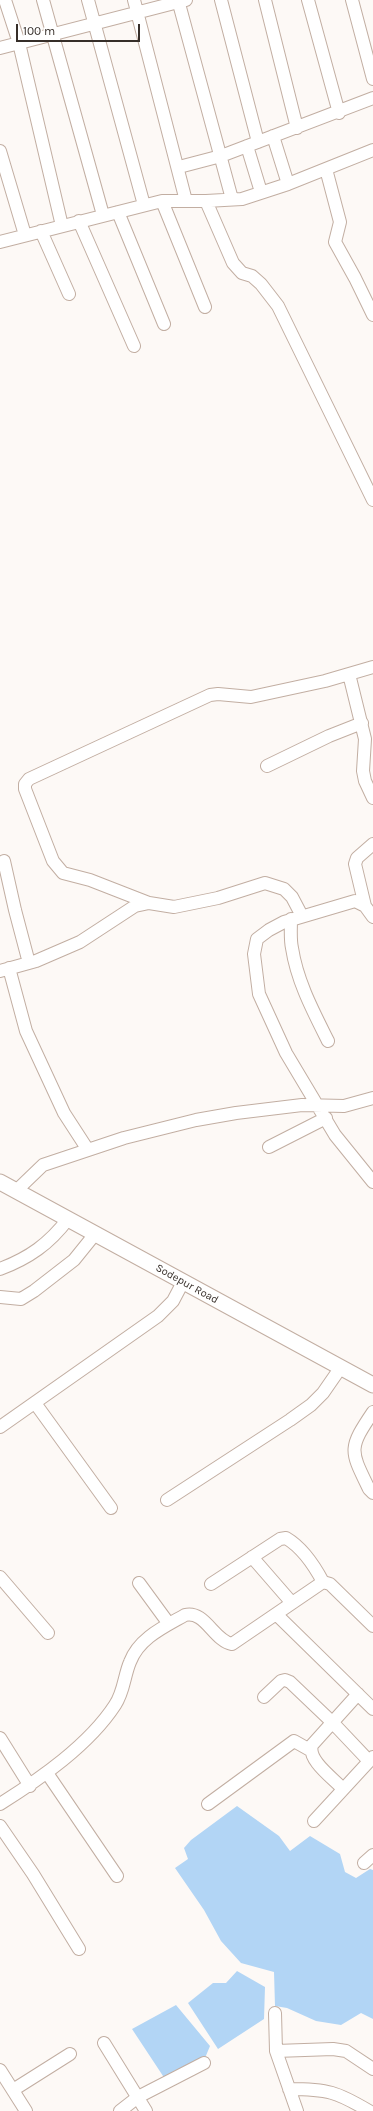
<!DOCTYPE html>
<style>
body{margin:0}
#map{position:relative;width:373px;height:2111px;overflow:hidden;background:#fdf9f6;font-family:Karla,sans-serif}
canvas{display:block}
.scale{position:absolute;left:16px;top:24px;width:124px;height:18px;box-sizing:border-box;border:2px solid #362e29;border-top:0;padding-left:5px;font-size:12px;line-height:14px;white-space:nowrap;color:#362e29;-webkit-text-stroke:3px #fff;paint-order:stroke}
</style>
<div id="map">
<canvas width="373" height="2111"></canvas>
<div class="scale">100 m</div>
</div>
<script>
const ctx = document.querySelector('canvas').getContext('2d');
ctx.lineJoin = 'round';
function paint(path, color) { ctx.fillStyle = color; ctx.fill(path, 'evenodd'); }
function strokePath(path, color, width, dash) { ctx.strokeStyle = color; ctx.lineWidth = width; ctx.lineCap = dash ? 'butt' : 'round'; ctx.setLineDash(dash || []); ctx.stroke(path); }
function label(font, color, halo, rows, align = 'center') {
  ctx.font = font + ' Karla,sans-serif'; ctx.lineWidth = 3; ctx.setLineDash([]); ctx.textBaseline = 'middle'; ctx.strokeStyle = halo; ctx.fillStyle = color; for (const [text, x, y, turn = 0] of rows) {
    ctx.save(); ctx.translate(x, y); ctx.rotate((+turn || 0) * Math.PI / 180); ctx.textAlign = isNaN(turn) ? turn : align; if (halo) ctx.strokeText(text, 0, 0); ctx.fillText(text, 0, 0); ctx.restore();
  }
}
paint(new Path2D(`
 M237 1806 279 1836 290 1851 310 1836 340 1854 345 1872 356 1878 370 1869 373 1870V2019L361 2013 341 2025 316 2021 287 2008 275 2006 274 1972 241 1963 221 1941 204 1910 175 1868 188 1859 184 1848 191 1840Z
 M237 1971 265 1987 264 2019 218 2049 188 2003 213 1983H226Z
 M176 2005 210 2046 205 2058 165 2079 132 2029Z`), '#b2d5f5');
const minor = new Path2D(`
 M5 0 19 43 62 226
 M43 0 103 215
 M88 0 144 205
 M134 0 186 201
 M178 0 232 199
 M221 0 258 142
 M265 0 297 128
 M308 0 339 113
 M352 0 373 79
 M0 48 186 0
 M273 136 288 184
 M247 146 261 192
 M0 151 25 235
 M179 167 221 156 373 98
 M326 169 340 222 335 242 355 278 373 315
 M162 201 205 307
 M206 201 233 263 242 273 252 276 261 284 278 306 373 500
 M118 212 164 324
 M79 221 134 346
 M41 231 69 294
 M0 242 162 201H206L242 199 288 184 373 150
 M349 674 365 739 363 771 365 781 373 798
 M267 766 329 736 362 723
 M4 861 15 910 29 963
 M149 903 90 880 63 873 53 861 25 789V784L29 779 210 695 218 694 251 697 325 681 373 667
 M365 906 355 864 357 858 373 844
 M373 917 365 906 355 901 284 922 269 930 257 939 254 954 259 994 286 1053 335 1135 373 1182
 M291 919C291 929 290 939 292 948 297 981 313 1011 328 1041
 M9 968 26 1031 64 1113 88 1150
 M0 971 36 961 80 942 135 906 149 903 174 907 218 898 265 883 284 889 292 897 302 916
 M269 1147 326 1118
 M16 1191 43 1165 124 1138 196 1120 236 1113 302 1105 344 1106 373 1098
 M0 1269C29 1258 49 1244 68 1219
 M0 1297 21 1299 34 1291 74 1260 95 1234
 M35 1403 111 1508
 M373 1412C348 1449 350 1450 369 1489L373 1493
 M0 1427 158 1316 173 1301 183 1282
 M167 1500 290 1420 311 1405 323 1393 341 1367
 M252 1557 292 1603
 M0 1577 48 1633
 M139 1583 169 1624
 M211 1584 280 1539 286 1538C303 1548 314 1565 323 1582
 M277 1615 373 1709
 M264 1697 281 1681 285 1680 290 1682 333 1723 369 1761
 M0 1738 30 1786
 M47 1773 117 1876
 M343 1789C333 1778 307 1760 312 1745L358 1694
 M0 1804C40 1779 89 1745 115 1705 124 1692 124 1676 130 1662 139 1638 164 1627 185 1615 205 1610 214 1641 232 1644L323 1582 330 1584 373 1626
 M208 1804 294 1741 310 1750
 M314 1821 373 1757
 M0 1826 33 1874 79 1949
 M364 1863 373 1855
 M275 2013 276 2051 297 2111
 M104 2043 146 2111
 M276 2051 333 2049 346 2051 373 2069
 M0 2070 26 2111
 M289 2089C328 2089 337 2092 369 2111
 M13 2090 70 2054
 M120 2111 138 2097 204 2063`);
const major = new Path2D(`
 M0 1182 373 1385`);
strokePath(minor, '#c2aea2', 14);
strokePath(major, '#c2aea2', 17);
strokePath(minor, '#fff', 12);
strokePath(major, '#fff', 15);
label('11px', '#362e29', '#fff', [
 ["Sodepur Road",187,1284,29]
]);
</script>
